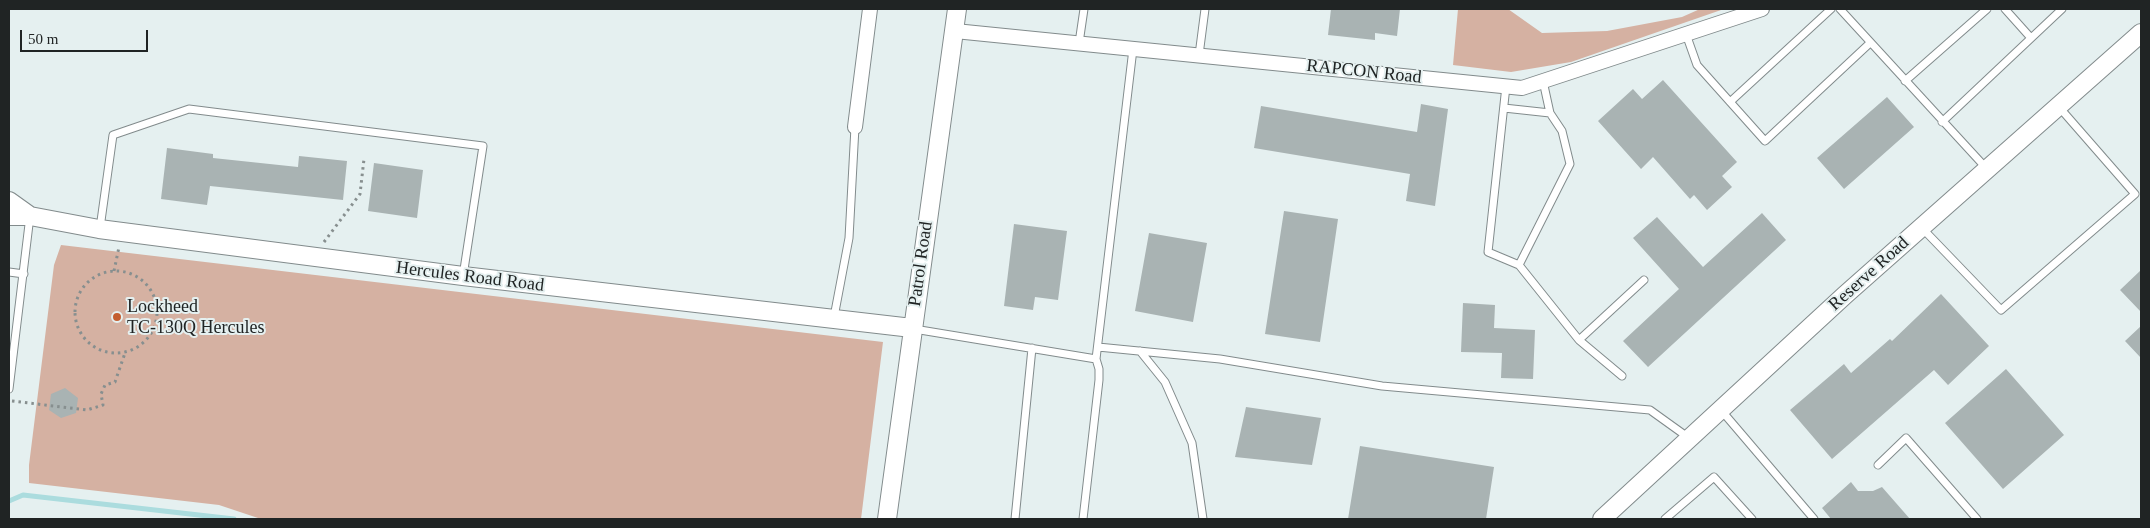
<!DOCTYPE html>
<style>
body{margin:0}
#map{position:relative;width:2150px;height:528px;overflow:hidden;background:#e5f0f0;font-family:"Times New Roman",serif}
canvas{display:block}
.frame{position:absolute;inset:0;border:10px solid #202424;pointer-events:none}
.scale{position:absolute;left:20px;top:30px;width:128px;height:22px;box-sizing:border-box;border:2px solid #202424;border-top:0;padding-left:6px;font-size:15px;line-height:18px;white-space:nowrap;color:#202424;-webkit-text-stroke:4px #e5f0f0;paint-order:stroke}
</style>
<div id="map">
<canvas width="2150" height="528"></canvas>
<div class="frame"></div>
<div class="scale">50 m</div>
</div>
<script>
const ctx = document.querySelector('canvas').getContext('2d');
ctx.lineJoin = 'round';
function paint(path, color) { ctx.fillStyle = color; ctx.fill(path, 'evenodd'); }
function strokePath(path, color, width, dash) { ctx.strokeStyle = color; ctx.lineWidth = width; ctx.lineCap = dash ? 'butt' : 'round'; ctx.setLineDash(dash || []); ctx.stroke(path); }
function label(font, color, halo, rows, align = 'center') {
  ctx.font = font + ' "Times New Roman",serif'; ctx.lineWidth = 4; ctx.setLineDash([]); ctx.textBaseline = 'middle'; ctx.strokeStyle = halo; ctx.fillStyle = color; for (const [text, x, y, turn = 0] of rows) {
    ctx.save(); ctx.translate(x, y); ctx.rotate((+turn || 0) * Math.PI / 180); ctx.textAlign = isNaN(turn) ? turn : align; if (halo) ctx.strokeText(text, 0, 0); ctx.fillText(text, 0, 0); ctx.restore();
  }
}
paint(new Path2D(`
 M1458 9H1508L1542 33 1607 31 1682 17 1700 9H1724L1571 62 1511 72 1453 65Z
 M61 245 883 342 861 519H261L219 505 29 483V465L54 265Z`), '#d5b1a2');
strokePath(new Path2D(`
 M9 501 23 495 234 519`), '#abdcde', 5);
paint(new Path2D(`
 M1331 9H1400L1397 36 1375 33V40L1328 35Z
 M1663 80 1737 162 1722 176 1732 187 1707 210 1694 195 1690 199 1653 157 1641 169 1598 121 1633 89 1642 99Z
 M1887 97 1914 127 1844 189 1817 158Z
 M1421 104 1448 109 1435 206 1406 201 1410 174 1254 148 1261 106 1417 132Z
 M167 148 213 154V158L298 167 299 156 347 161 343 200 210 186 207 205 161 199Z
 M374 163 423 170 417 218 368 211Z
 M1284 211 1338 219 1320 342 1265 334Z
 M1762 213 1786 240 1648 367 1623 341 1679 289 1633 238 1657 217 1703 267Z
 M1014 224 1067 231 1058 300 1035 297 1033 310 1004 306Z
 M1149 233 1207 243 1193 322 1135 311Z
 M2141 270V312L2120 290Z
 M1941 294 1989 346 1948 385 1934 370 1832 459 1790 410 1844 364 1851 373 1890 339 1892 341Z
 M1463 303 1495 305 1494 328 1535 330 1533 379 1501 378 1502 353 1461 352Z
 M2141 326V358L2125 341Z
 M2006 369 2064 435 2003 489 1945 423Z
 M65 388 78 398 76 413 61 418 49 410 51 394Z
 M1246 407 1321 418 1312 465 1235 457Z
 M1360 446 1494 467 1486 519H1348Z
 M1851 482 1858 491H1873L1882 487 1910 519H1831L1822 508Z`), '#a9b3b3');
const service = new Path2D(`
 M1840 9 1987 169
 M2005 9 2031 38
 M1686 34 1697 65 1765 141 1870 43
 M1079 43 1084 9
 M1199 55 1205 9
 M1543 81 1550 113
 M1905 81 1987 9
 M1506 86 1488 252 1519 265 1579 340 1622 376
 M1730 102 1831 9
 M1504 108 1550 113 1562 131 1570 164 1519 265
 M1942 122 2062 9
 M100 228 113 135 189 109 483 146 463 276
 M1922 228 2001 310 2135 194 2059 107
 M9 272 24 274
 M834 317 849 238 855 127
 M914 329 1096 359 1133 49
 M1579 340 1644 280
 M1098 347 1220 359 1382 386 1650 410 1689 438
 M1140 351 1165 382 1192 443 1203 519
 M9 389 30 216
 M1721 410 1814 519
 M1878 465 1906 438 1977 519
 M1015 519 1032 348
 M1083 519 1099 380V369L1096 359
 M1665 519 1714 477 1752 519`);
const minor = new Path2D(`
 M955 31 1522 88 1762 9
 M855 127 870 9`);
const tertiary = new Path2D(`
 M9 201 30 216
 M9 216H30L99 229 463 276 912 328
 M887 519 957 9
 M1602 519 1845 295 2141 33`);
strokePath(service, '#828b8c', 9);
strokePath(minor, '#828b8c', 16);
strokePath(tertiary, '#828b8c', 20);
strokePath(new Path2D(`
 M324 242 360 194 364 159
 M114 271 119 247
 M75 312a41 41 0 1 1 82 0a41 41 0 1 1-82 0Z
 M12 401 87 410 103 405 101 394 105 385 115 382 125 353`), '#878f8f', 3, [2.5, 4]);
strokePath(service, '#fff', 7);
strokePath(minor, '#fff', 14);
strokePath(tertiary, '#fff', 18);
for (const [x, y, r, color] of [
 [117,317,5,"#c45e30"]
]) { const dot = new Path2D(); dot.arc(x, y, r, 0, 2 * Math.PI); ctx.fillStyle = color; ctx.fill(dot); strokePath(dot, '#e5f0f0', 2); }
label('18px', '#202424', '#e5f0f0', [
 ["RAPCON Road",1364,72,6],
 ["Patrol Road",921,264,-82],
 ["Reserve Road",1869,274,-42],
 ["Hercules Road Road",470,277,7]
]);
label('18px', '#202424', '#e5f0f0', [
 ["Lockheed",127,307],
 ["TC-130Q Hercules",127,328]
], 'left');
</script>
